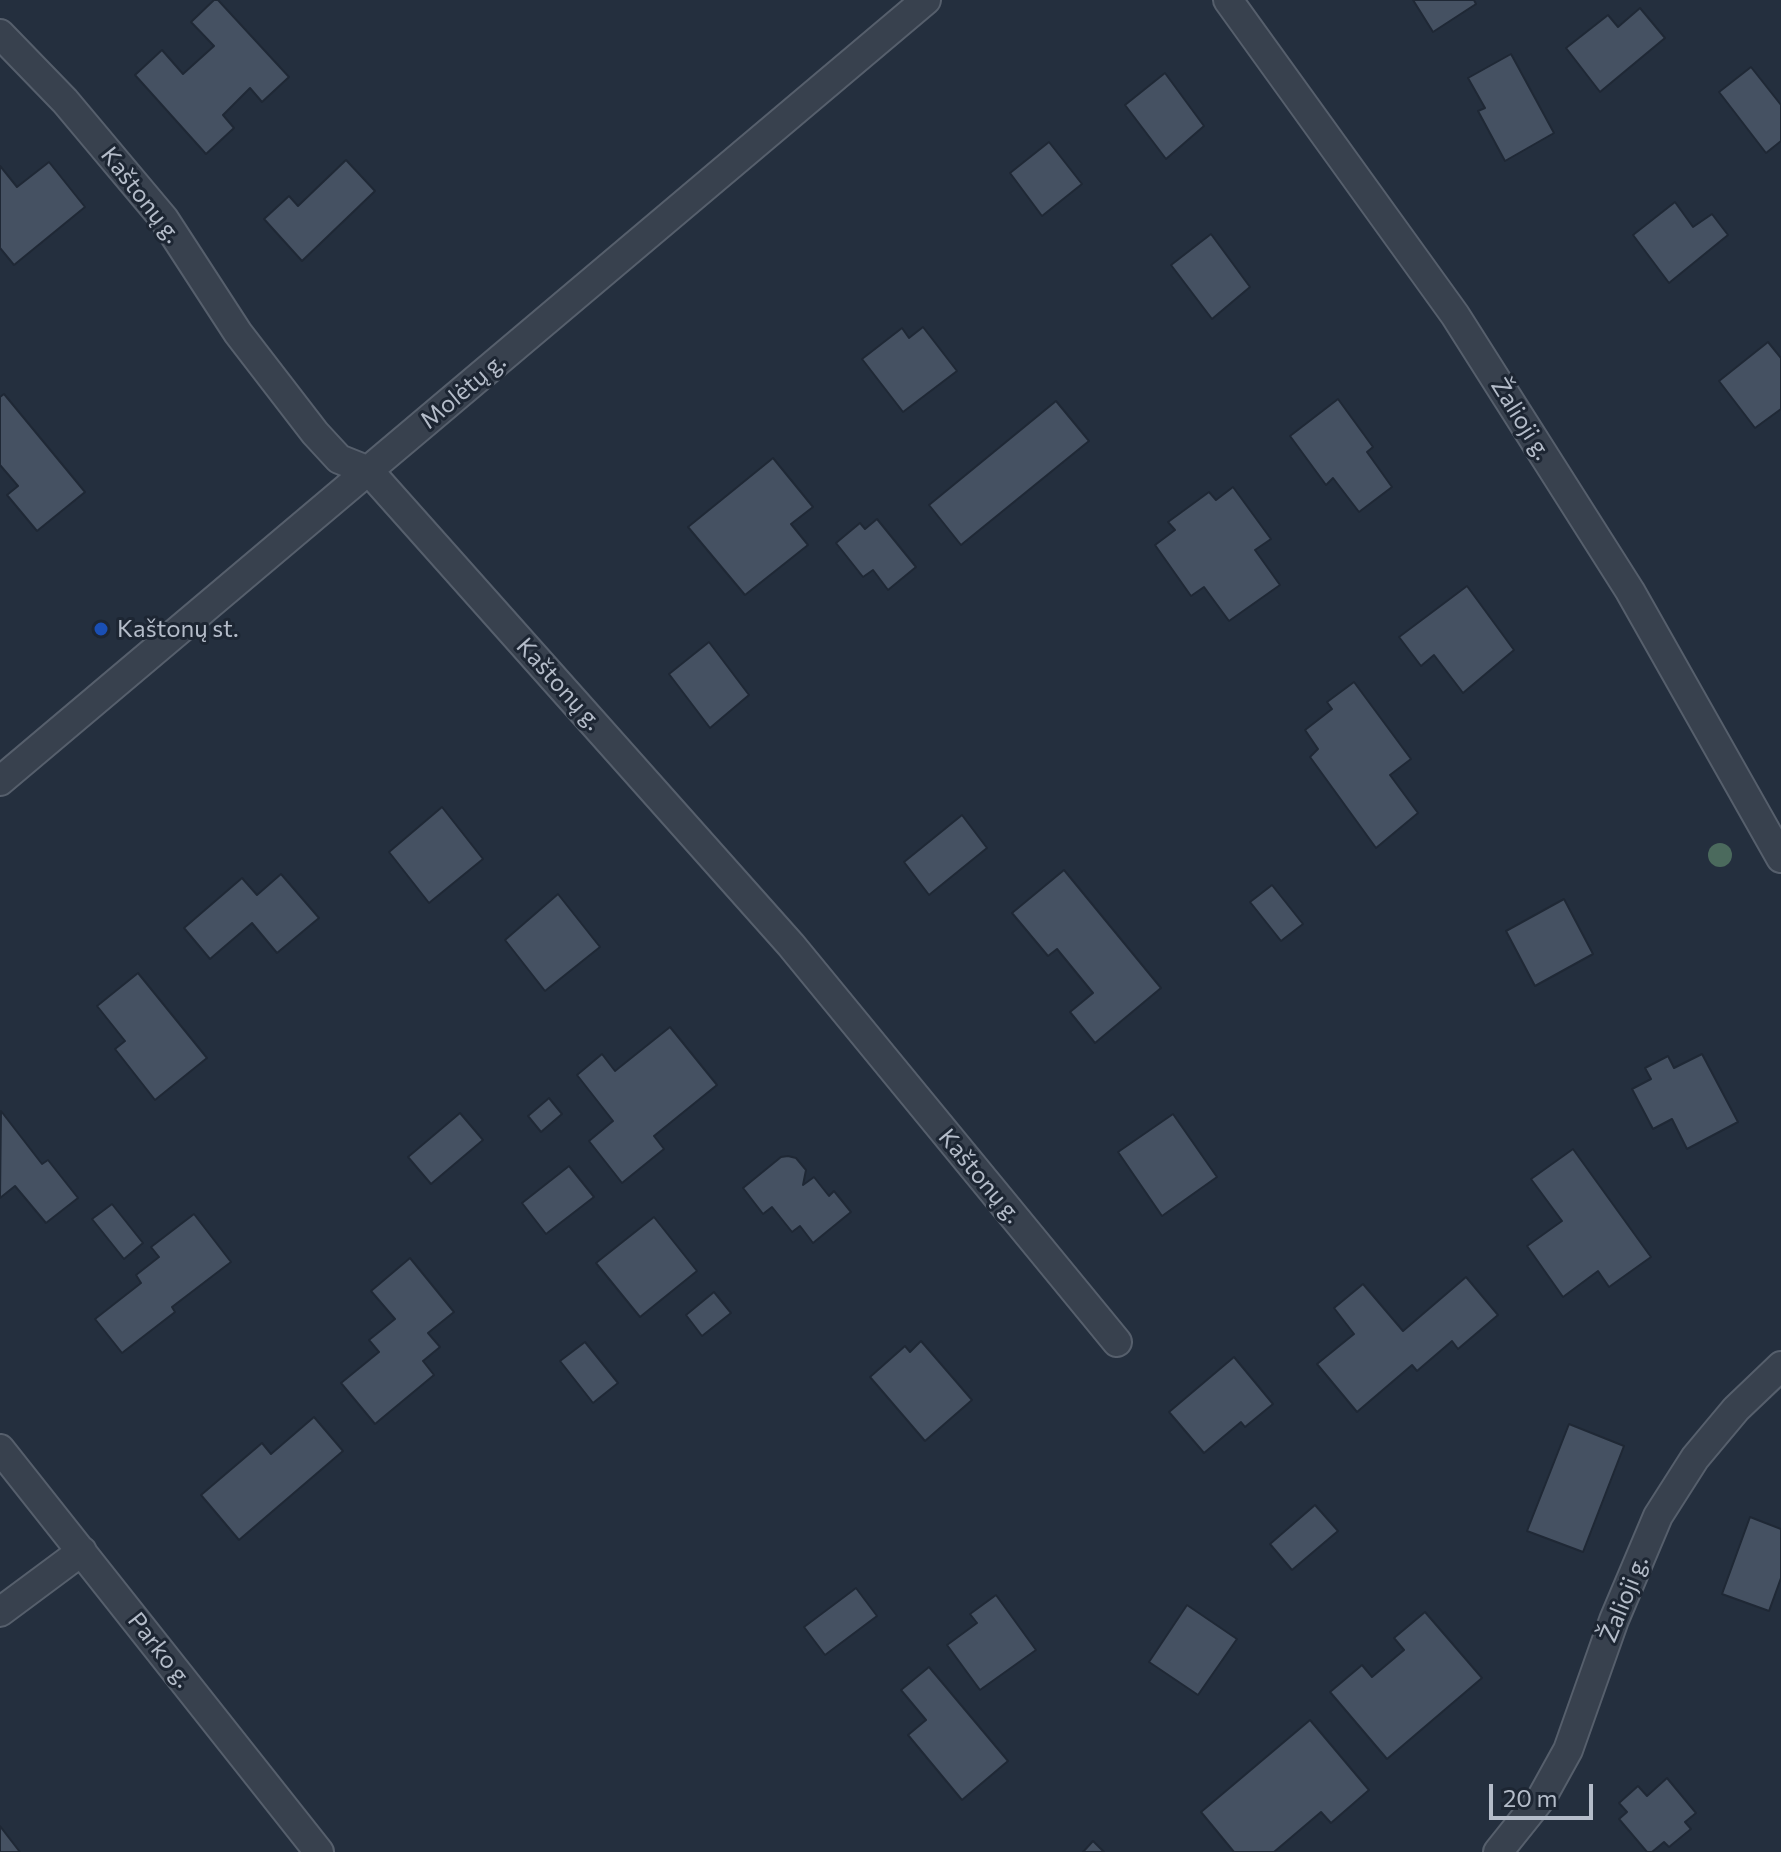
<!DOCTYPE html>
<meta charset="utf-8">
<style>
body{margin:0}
#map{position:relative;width:1781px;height:1852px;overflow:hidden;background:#242f3e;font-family:Commissioner,sans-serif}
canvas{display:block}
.scale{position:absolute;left:1489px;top:1784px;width:104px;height:36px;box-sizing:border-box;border:4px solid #b4bcc9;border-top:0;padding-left:10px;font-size:24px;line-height:28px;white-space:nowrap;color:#b4bcc9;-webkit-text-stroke:6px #1d2633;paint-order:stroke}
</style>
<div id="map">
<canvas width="1781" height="1852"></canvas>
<div class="scale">20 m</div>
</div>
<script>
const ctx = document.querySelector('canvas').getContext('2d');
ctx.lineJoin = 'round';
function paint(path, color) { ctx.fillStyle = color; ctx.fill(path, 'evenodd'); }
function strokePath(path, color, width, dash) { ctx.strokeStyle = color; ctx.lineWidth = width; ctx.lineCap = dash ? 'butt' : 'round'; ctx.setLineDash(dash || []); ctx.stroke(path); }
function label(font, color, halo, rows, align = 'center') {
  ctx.font = font + ' Commissioner,sans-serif'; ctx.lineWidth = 6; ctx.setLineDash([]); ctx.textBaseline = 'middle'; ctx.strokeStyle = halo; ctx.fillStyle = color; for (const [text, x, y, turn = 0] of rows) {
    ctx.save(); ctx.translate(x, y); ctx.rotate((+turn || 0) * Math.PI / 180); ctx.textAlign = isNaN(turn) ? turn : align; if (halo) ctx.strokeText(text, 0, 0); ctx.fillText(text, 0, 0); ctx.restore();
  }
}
const building = new Path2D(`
 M214 0H218L289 77 262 102 250 88 223 115 234 128 206 154 135 75 162 50 183 74 214 46 191 22Z
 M1413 0H1474L1476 4 1433 32Z
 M1640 8 1665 38 1600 92 1566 48 1608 15 1618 27Z
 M1511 54 1554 133 1505 161 1478 111 1485 108 1468 78Z
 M1751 67 1781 105V141L1766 153 1719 92Z
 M1165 73 1204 126 1166 159 1125 105Z
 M1049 142 1082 184 1042 216 1010 173Z
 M346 160 375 191 302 261 264 219 289 196 298 206Z
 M49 162 85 207 14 265 0 248V166L17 187Z
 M1675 202 1693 227 1712 214 1728 235 1669 283 1633 235Z
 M1211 234 1250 287 1212 319 1171 265Z
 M923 327 957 371 903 412 862 359 902 328 909 338Z
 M1768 342 1781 358V409L1755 428 1719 381Z
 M4 394 85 492 37 531 7 495 18 486 0 465V397Z
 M1338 399 1373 447 1367 452 1392 487 1359 512 1333 478 1326 485 1290 436Z
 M1056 401 1089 441 961 545 929 505Z
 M773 458 813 507 791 524 808 545 745 595 688 527Z
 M1233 487 1271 539 1255 550 1280 585 1229 621 1204 587 1191 596 1155 545 1175 530 1168 522 1209 492 1216 500Z
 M877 519 916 567 888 590 873 570 863 577 836 543 860 523 865 529Z
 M1467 586 1514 650 1463 693 1434 655 1421 666 1399 637Z
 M709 642 749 695 710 728 669 674Z
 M1354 682 1411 759 1390 775 1418 813 1376 848 1310 757 1318 749 1305 730 1332 709 1327 702Z
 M442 807 483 859 429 903 389 852Z
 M962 815 987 848 929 895 904 862Z
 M1064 870 1161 988 1095 1043 1070 1012 1093 993 1057 949 1048 956 1012 913Z
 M281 874 319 918 277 953 252 923 210 959 184 928 242 878 257 895Z
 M1272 885 1303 924 1281 941 1250 902Z
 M558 894 600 947 545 991 505 940Z
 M1564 899 1593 954 1535 986 1506 931Z
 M138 973 207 1058 155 1100 115 1049 125 1041 97 1006Z
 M670 1027 717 1085 654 1136 664 1149 622 1183 589 1141 613 1121 577 1075 602 1054 615 1071Z
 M1702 1054 1738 1122 1687 1149 1672 1119 1653 1129 1632 1089 1651 1079 1645 1068 1668 1056 1674 1068Z
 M549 1098 562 1114 541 1132 528 1116Z
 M1 1111 42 1164 48 1160 78 1198 46 1223 15 1186 0 1198Z
 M460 1113 483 1140 431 1184 408 1157Z
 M1173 1114 1217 1177 1162 1216 1118 1152Z
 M1573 1149 1651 1257 1609 1287 1598 1271 1563 1297 1527 1246 1562 1221 1531 1179Z
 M788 1156 796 1158 806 1170 803 1185 814 1177 829 1196 834 1191 851 1212 813 1243 800 1226 792 1232 772 1207 763 1214 743 1188 781 1157Z
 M569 1166 594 1197 546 1234 522 1203Z
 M112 1204 143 1243 124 1259 92 1219Z
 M194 1214 231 1262 172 1307 175 1312 122 1353 95 1319 141 1283 136 1275 159 1257 151 1247Z
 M654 1217 697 1271 640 1317 596 1263Z
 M410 1258 454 1312 428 1333 440 1347 423 1361 434 1375 375 1424 341 1383 379 1352 369 1340 395 1319 371 1291Z
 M1466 1277 1498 1315 1458 1349 1452 1341 1417 1371 1412 1365 1357 1412 1317 1364 1354 1334 1334 1308 1363 1284 1403 1331Z
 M714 1292 731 1313 702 1336 686 1315Z
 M921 1341 972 1400 925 1441 870 1377 905 1346 910 1352Z
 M585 1342 618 1383 593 1403 560 1361Z
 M1234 1357 1273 1404 1245 1427 1241 1422 1204 1453 1169 1412Z
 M314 1417 343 1451 239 1540 201 1495 262 1443 271 1454Z
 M1569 1424 1624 1446 1583 1552 1527 1531Z
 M1315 1505 1338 1531 1292 1570 1270 1544Z
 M1750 1517 1781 1529V1578L1769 1611 1722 1594Z
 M856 1588 877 1616 825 1655 804 1627Z
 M996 1595 1036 1650 980 1690 947 1645 977 1623 970 1614Z
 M1187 1605 1237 1639 1198 1695 1149 1662Z
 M1425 1612 1482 1678 1387 1759 1330 1692 1362 1665 1372 1677 1404 1650 1394 1638Z
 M929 1667 1008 1761 962 1800 908 1735 926 1720 901 1690Z
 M1310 1720 1369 1790 1331 1823 1321 1812 1274 1852H1234L1201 1812Z
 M1667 1778 1696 1813 1685 1822 1691 1829 1669 1847 1664 1842 1652 1852H1647L1619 1819 1627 1812 1619 1803 1638 1786 1647 1796Z
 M0 1826 20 1852H0Z
 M1093 1841 1104 1852H1083Z`);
paint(building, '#455162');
strokePath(building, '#1f2835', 2);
const street = new Path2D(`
 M1228 0 1455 315 1630 591 1781 858
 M0 34 65 101 164 219 238 333 315 433 339 459 369 471 791 945 1117 1342
 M0 781 926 0
 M0 1449 319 1852
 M0 1612 82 1551
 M1498 1852 1542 1797 1568 1750 1614 1620 1658 1516 1695 1458 1736 1409 1781 1366`);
strokePath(street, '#565f6c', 32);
strokePath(street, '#38414e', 28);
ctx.fillStyle = '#4b6a5d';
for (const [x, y] of [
 [1720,855]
]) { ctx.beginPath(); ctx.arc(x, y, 12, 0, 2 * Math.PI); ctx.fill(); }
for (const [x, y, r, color] of [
 [101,629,8,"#1a4fb4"]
]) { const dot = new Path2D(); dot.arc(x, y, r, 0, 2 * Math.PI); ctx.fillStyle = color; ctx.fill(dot); strokePath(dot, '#1d2633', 3); }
label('24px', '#b4bcc9', '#1d2633', [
 ["Kaštonų g.",141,195,52],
 ["Molėtų g.",463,391,-40],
 ["Žalioji g.",1521,419,58],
 ["Kaštonų g.",559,684,48],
 ["Kaštonų g.",980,1176,50],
 ["Žalioji g.",1624,1599,-68],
 ["Parko g.",160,1650,52]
]);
label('24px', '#b4bcc9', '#1d2633', [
 ["Kaštonų st.",117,629]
], 'left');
</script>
